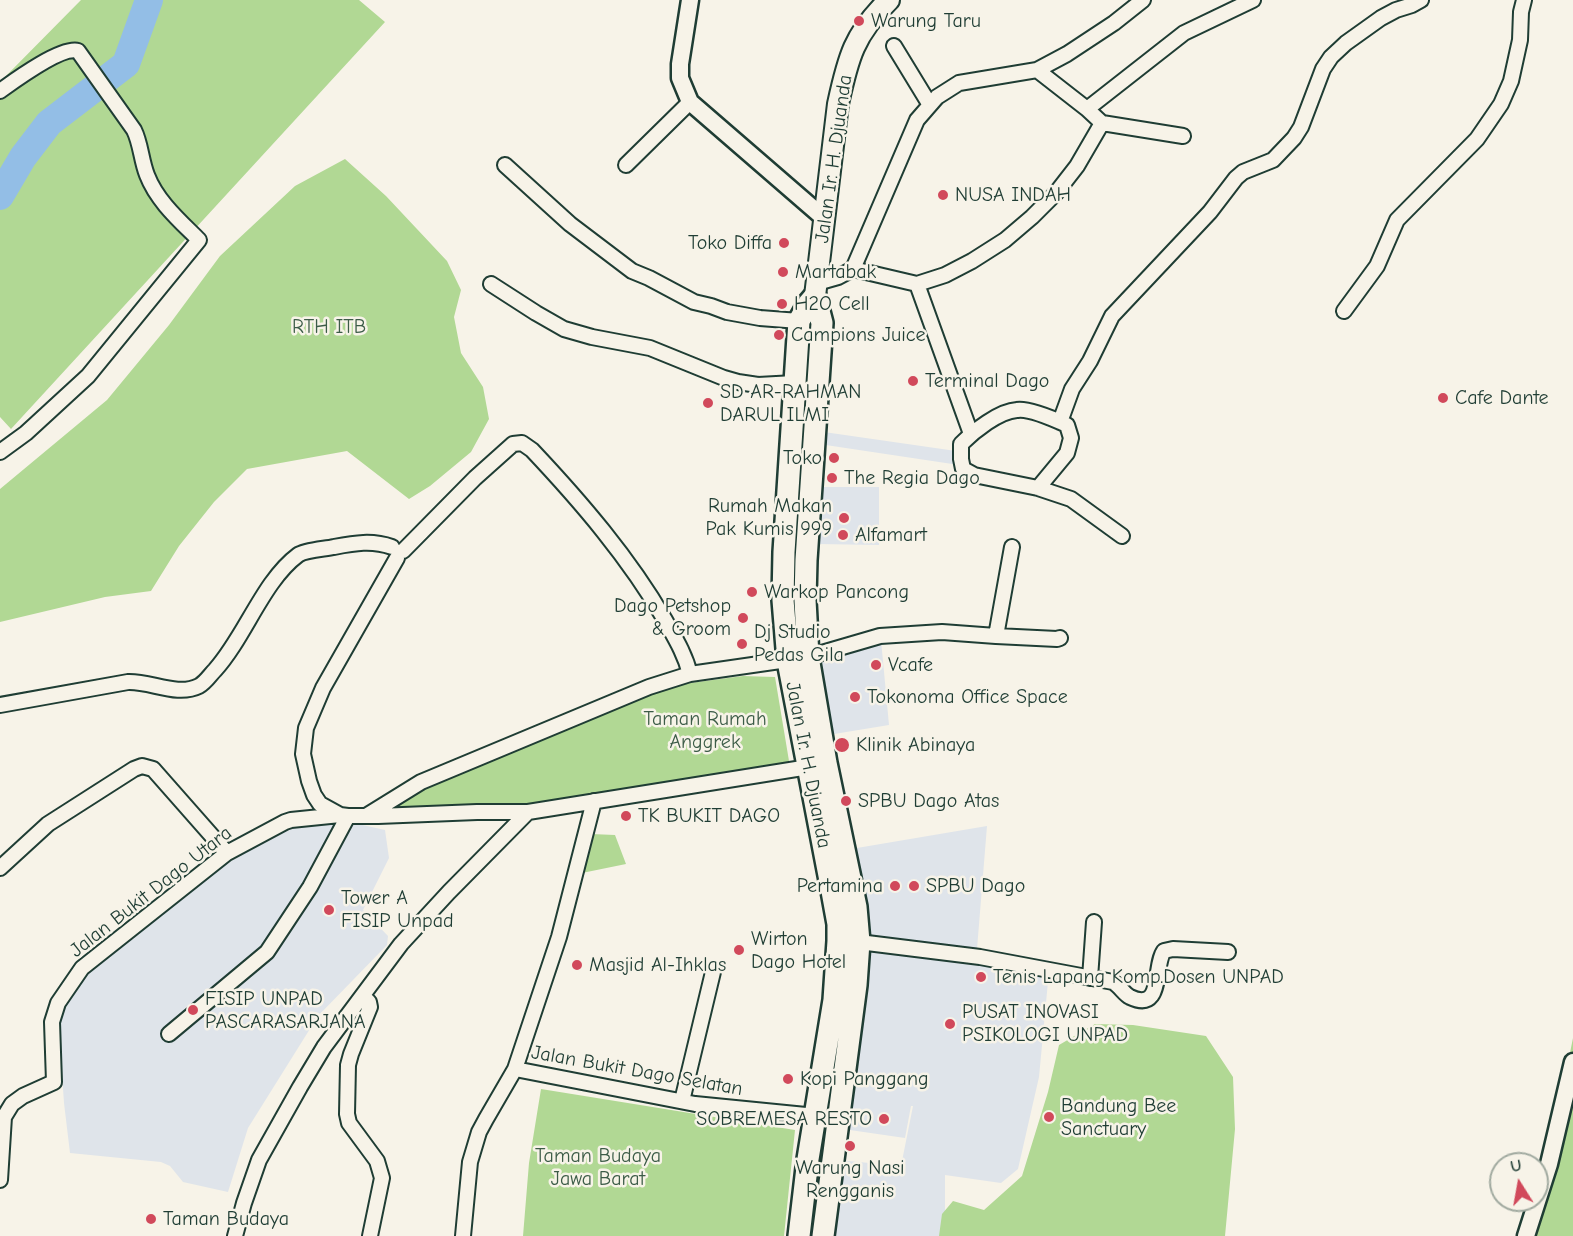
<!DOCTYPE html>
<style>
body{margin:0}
#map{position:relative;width:1573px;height:1236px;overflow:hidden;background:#f7f3e8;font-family:"Comic Neue",sans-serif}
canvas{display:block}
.north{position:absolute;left:1489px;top:1152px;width:60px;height:60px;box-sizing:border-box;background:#f7f3e8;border:2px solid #a1aaa0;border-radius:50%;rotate:349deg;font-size:16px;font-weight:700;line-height:24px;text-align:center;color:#1f3d34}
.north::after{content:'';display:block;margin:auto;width:21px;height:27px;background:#d1495b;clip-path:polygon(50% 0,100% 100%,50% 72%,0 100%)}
</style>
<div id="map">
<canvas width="1573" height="1236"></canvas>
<div class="north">U</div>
</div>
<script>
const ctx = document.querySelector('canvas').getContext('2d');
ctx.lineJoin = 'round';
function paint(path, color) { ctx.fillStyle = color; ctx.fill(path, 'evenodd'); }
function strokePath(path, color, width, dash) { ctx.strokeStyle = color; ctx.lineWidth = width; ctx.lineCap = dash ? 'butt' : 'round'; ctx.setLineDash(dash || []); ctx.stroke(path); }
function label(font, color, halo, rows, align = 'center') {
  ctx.font = font + ' "Comic Neue",sans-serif'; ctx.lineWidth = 5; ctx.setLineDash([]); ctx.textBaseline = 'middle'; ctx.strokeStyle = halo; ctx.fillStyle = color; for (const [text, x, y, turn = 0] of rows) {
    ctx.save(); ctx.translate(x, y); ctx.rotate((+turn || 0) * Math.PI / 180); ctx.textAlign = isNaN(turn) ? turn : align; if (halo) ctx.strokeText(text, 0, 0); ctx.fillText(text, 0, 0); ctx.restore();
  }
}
paint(new Path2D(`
 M817 431 956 451 959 465 819 444Z
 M817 487H879V545L817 544Z
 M881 640 889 725 828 735 814 660Z
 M331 818 385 830 389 858 363 910 388 936 387 945 318 1016 248 1128 228 1192 183 1182 170 1166 161 1162 70 1153 64 1103 59 1030 64 996 75 987 123 940 219 869 288 824Z
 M987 826 977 949 867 936 851 849Z
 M867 946 1049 971 1039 1077 1018 1169 1001 1183 945 1175V1236H831L838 1160 901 1166 913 1106H911L905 1138 843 1129Z`), '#dfe4ea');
paint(new Path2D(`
 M81 0H359L385 22 11 429 0 417V82Z
 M345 159 386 196 447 261 461 290 454 317 461 353 483 387 489 419 471 452 430 486 409 499 347 451 247 469 214 502 179 546 151 591 105 597 0 622V489L107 400 169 325 220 256 295 186Z
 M743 676 775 677 790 767 530 809 386 813 384 808 422 785 652 692 690 683Z
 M591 834 615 835 626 864 582 873Z
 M1095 1024 1133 1025 1206 1036 1233 1077 1235 1129 1225 1236H939L942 1214 953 1201 984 1210 1022 1176 1048 1092 1059 1045Z
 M1573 1038V1236H1525L1548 1161Z
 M541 1089 795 1130 784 1236H523L529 1163Z`), '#b1d894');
strokePath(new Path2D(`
 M0 196 23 157 49 123 126 64 149 0`), '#93bee6', 28);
const minor = new Path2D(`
 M894 46 930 105
 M1037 70 1087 109 1102 123 1183 136
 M0 91C14 81 62 46 78 51L134 130C141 144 141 160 147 175 157 201 179 220 199 240L88 376 26 433 0 452
 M1087 109 1184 33 1253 0
 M505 165 570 224 632 271 649 278 694 302 711 306 727 312 760 318 799 321
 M626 165 690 102
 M853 269 917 120 937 97 959 83 1037 70 1067 54 1114 23 1143 0
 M817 283 838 277 853 269 917 284 945 275 972 261 1005 240 1032 217 1056 193 1077 166 1102 123
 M491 284 536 313 564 329 592 337 650 348 724 378 738 382 758 385 795 383
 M917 284 971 434
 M1344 311 1377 266 1397 220 1477 139 1501 104 1511 81 1520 40 1521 12 1524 0
 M1060 422 1072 389 1090 361 1112 316 1210 212 1236 178 1243 172 1273 160 1294 138 1301 127 1323 69 1331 57 1346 43 1381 18 1396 10 1412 5 1421 0
 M1038 488 1067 453 1071 438 1067 425C1056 420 1029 408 1017 410 999 411 974 431 961 444V459L963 469 974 475 1038 488 1071 499 1122 536
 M403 551 475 478 513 444 522 443 532 450C581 502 629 558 665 620 675 638 685 654 690 674
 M996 636 1057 639 1060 638
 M0 705 128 682C151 681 177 697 199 686 206 682 210 675 215 670 245 637 263 581 298 555 305 550 325 549 334 547 355 543 372 540 392 547
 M340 815 320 804 314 795 309 781 303 754 306 728 323 688 397 558
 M366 816 421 782 649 687 690 674 808 657 880 636 942 632 996 636 1012 547
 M0 868 48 824 134 769 142 766 153 769 227 853
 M859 942 980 957 1113 982C1120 986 1124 994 1130 997 1164 1013 1153 966 1164 951L1173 949 1228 952
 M1090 978 1094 922
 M363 996 369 1002 370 1007 351 1054 348 1065 347 1114 349 1123 377 1161 382 1178 370 1236
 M169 1034 267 952 310 887 348 816
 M515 1069 695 1104 816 1116
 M682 1101 713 972
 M0 1180 4 1117 12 1104 23 1096 54 1082 52 1022 58 1003 82 968 227 853 285 822 291 820 340 815 348 816H378L477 812H528L815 766
 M235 1236 244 1203 259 1160 300 1087 324 1047 401 944 449 892 528 812
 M463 1236 470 1162 479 1132 486 1119 515 1069 559 937 594 801`);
const tertiary = new Path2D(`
 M690 0 680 64V78L690 102 824 218
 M1526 1236 1549 1164 1573 1062`);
const secondary = new Path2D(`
 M815 296 838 104C848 58 854 34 889 0`);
const primary = new Path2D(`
 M815 296 822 323 806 560 805 600 808 657 826 763 856 907 859 942 856 985 823 1236
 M799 1236 808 1159 834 1000 838 941V924L832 891 788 661 783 600 784 552 799 321 809 303 815 296`);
strokePath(minor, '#1f3d34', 18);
strokePath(tertiary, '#1f3d34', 21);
strokePath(secondary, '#1f3d34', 24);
strokePath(primary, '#1f3d34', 26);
strokePath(minor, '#f7f3e8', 14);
strokePath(tertiary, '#f7f3e8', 16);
strokePath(secondary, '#f7f3e8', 20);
strokePath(primary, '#f7f3e8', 21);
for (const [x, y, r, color] of [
 [859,21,6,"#d1495b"],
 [943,195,6,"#d1495b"],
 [784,243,6,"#d1495b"],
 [783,272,6,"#d1495b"],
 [782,304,6,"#d1495b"],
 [779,335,6,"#d1495b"],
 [913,381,6,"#d1495b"],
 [1443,398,6,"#d1495b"],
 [708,403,6,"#d1495b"],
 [834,458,6,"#d1495b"],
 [832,478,6,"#d1495b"],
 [844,518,6,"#d1495b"],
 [843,535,6,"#d1495b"],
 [752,592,6,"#d1495b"],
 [743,618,6,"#d1495b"],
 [742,644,6,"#d1495b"],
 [876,665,6,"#d1495b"],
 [855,697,6,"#d1495b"],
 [842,745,8,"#d1495b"],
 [846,801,6,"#d1495b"],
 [626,816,6,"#d1495b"],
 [895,886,6,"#d1495b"],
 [914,886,6,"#d1495b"],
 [329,910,6,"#d1495b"],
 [739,950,6,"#d1495b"],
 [577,965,6,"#d1495b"],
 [981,977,6,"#d1495b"],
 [193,1010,6,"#d1495b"],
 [950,1024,6,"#d1495b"],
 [788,1079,6,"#d1495b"],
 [1049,1117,6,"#d1495b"],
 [884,1119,6,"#d1495b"],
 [850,1146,6,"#d1495b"],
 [151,1219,6,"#d1495b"]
]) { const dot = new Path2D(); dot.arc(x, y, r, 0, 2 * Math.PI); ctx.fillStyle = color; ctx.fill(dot); strokePath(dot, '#f7f3e8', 2); }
label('20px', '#1f3d34', '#f7f3e8', [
 ["Warung Taru",871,21],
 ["NUSA INDAH",955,195],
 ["Toko Diffa",772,243,"right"],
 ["Martabak",795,272],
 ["H2O Cell",794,304],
 ["Campions Juice",791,335],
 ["Terminal Dago",925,381],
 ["SD AR-RAHMAN",720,392],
 ["DARUL ILMI",720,415],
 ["Cafe Dante",1455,398],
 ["Toko",822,458,"right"],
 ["The Regia Dago",844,478],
 ["Rumah Makan",832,506,"right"],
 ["Pak Kumis 999",832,529,"right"],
 ["Alfamart",855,535],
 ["Warkop Pancong",764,592],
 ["Dago Petshop",731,606,"right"],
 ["& Groom",731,629,"right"],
 ["Dj Studio",754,632],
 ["Pedas Gila",754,655],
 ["Vcafe",888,665],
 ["Tokonoma Office Space",867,697],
 ["Klinik Abinaya",856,745],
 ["SPBU Dago Atas",858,801],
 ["TK BUKIT DAGO",638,816],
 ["Pertamina",883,886,"right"],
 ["SPBU Dago",926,886],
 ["Tower A",341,898],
 ["FISIP Unpad",341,921],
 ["Wirton",751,939],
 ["Dago Hotel",751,962],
 ["Masjid Al-Ihklas",589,965],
 ["Tenis Lapang Komp.Dosen UNPAD",993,977],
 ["FISIP UNPAD",205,999],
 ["PASCARASARJANA",205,1022],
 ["PUSAT INOVASI",962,1012],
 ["PSIKOLOGI UNPAD",962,1035],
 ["Kopi Panggang",800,1079],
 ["Bandung Bee",1061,1106],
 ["Sanctuary",1061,1129],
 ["SOBREMESA RESTO",872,1119,"right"],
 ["Warung Nasi",850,1168,"center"],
 ["Rengganis",850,1191,"center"],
 ["Taman Budaya",163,1219]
], 'left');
label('20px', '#1f3d34', '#f7f3e8', [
 ["Jalan Ir. H. Djuanda",834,159,-82],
 ["Jalan Ir. H. Djuanda",808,765,79],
 ["Jalan Bukit Dago Utara",151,892,-38],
 ["Jalan Bukit Dago Selatan",637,1071,10]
]);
label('20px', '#3c5c47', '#f7f3e8', [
 ["RTH ITB",329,327],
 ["Taman Rumah",705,719],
 ["Anggrek",705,742],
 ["Taman Budaya",598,1156],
 ["Jawa Barat",598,1179]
]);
</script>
